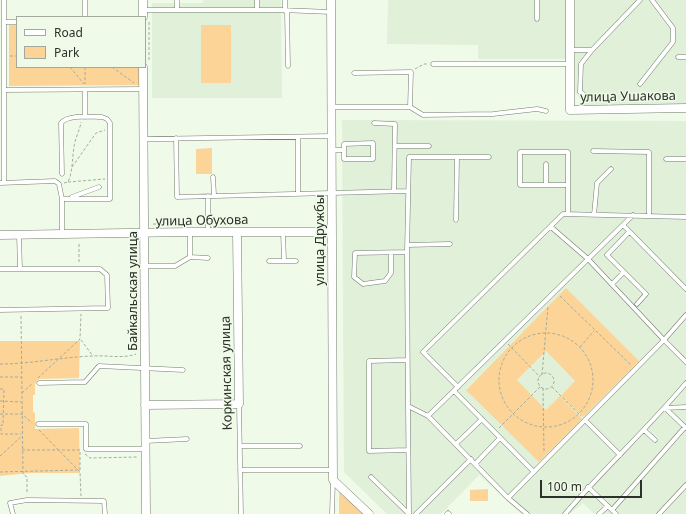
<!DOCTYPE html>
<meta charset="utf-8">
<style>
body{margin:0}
#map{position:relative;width:686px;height:514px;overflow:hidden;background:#effae8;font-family:"Noto Sans",sans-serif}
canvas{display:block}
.legend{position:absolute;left:16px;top:16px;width:130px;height:52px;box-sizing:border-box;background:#effae8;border:1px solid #a1aa9c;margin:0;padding:5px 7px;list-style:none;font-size:12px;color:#2c312a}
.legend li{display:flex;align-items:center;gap:8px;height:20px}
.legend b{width:20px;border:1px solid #a1aa9c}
.scale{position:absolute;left:540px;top:480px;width:102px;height:18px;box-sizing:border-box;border:2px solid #2c312a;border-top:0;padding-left:5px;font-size:12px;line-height:14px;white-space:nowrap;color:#2c312a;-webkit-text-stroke:3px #effae8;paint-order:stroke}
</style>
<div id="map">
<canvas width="686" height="514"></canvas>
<ul class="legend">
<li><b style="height:5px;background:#fff"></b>Road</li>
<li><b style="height:11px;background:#fcd497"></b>Park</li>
</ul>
<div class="scale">100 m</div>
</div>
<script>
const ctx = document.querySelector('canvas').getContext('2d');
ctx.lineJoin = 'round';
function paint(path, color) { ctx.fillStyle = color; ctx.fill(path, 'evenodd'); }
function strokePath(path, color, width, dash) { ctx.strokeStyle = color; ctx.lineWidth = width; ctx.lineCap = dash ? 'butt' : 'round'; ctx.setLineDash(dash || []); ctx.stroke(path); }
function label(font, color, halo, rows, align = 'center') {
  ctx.font = font + ' "Noto Sans",sans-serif'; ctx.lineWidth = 3; ctx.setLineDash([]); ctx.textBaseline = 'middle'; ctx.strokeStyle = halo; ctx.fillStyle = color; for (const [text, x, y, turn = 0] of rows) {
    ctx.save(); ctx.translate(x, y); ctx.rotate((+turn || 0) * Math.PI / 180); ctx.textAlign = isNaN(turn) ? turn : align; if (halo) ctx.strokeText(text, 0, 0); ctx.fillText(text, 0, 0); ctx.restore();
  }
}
paint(new Path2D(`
 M203 0H281L282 98H152V3H203Z
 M388 0H567V59H478V45L387 44Z
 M575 0H686V104L585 106 575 92Z
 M342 120 686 121V514H594L583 503 570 514H521L479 475 441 514H387L344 472ZM566 289 583 417 575 381 546 351 516 381 546 410 466 389Z`), '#e1f0d8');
paint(new Path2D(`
 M9 25H17V67H139V85L9 86Z
 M201 25H231V83H201Z
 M212 148V174H196V149Z
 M566 288 639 361 583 417 561 396 575 381 546 351 517 380 546 410 560 396 582 419 539 462 466 390Z
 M0 341H80L79 378 39 379 35 384V395H33V412L35 413V429L79 428 80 473H30L0 476Z
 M488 489V501H470V490Z
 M339 490 366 514H339Z`), '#fcd497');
const lane = new Path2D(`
 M4 0V183
 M85 0V17
 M257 0V10
 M285 0V11
 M537 0V19
 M143 10H281L331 12
 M177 10V0
 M287 11 288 66
 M4 22H17
 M570 50H592L640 0
 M678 57H686
 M433 64H570
 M640 84 673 42V28L652 0
 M5 90 143 89
 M85 90V117
 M589 98 580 92 581 64 592 50
 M332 107H410L411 72 354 73
 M410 107 423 115 493 114 537 109 546 111
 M374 123 395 124 394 191
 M298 137V193
 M176 138 177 197 408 191
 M144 139 331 136
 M395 146H429
 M332 150H344V144L373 143V159H344V150
 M593 151 649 152V216
 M489 157H409L407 252 408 406 428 416 508 498 527 514
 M666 159H686
 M546 164V185
 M213 177 214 195
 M0 183 55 181 59 184 62 199H110V123L107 119 102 117C92 117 68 114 61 123L62 174
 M568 185H520V152H568V214
 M208 196V232
 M72 197 99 187
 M62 199V234
 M594 215 597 183 611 169
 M456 220 457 157
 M623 225 686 289
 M283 232 284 261
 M629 232 607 255 646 294 637 304
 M407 245 450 244
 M391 253V273L385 281 363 284 354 277 355 253 407 252
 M190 257 208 258
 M269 261H296
 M145 266H175L190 257V232
 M0 269H20L19 235
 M612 284 624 272
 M0 310 108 308 107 275 100 269H20
 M686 315 664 340 686 362
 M407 360 369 361V451L408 450
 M39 383 85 382 99 366 183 370
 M458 387 423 352 563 214 686 217
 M454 391 534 472
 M239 404 241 514
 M408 406 409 514
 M665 408 686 428
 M665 408 686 407
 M428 416 633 215
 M585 420 620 455
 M38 424H86V449H145
 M644 430 655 440
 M146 441 187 439
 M456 444 482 419
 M240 446H300
 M475 464 500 438
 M240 470H333
 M371 477 409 514
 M588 487 616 514
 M508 498 664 340 588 259 551 227
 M612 510 685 427
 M13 514 10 503 27 500 104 501 105 514
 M332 514 333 480
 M416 514 471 459
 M447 514 448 513 449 514
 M565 514C604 469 648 428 686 383
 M599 514 608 506
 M659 514 686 485`);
const street = new Path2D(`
 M143 0V17
 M331 0 333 480 369 514
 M570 0V110L686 108
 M143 67 146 514
 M0 235 190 232H332
 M145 405 239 404 237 232`);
strokePath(lane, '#727c6d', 5);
strokePath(street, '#727c6d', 9);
strokePath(new Path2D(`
 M149 22V62
 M10 56H17
 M70 67 84 84
 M85 67V84
 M112 67 134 83
 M415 69 424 64H428
 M72 167 96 133 105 130
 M68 182 105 179
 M64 183 68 182C73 171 72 159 74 147 75 138 80 130 81 122
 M153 224H179
 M79 262V242
 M560 296 631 365
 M21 316 23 474 27 477V494
 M499 380a47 47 0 1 1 94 0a47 47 0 1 1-94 0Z
 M81 340 93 356
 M508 344 540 377
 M580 347 594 331
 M0 364C31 364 62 357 93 356 107 355 123 359 136 354
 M538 381a8 8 0 1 1 16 0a8 8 0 1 1-16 0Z
 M542 375 548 306
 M0 377H21
 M38 378 80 339 81 314
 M552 387 581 416
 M543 388 544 453
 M0 389H4L3 425H1V434H21
 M22 393 33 383
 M0 401 21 402
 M0 414H22L32 423
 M499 428 541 386
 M39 430 80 472 81 496
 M22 450H80V471
 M85 454 90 458 138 457
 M0 456 22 436
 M0 472 77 470`), '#a4ac9e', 1, [3, 2]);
strokePath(lane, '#fff', 4);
strokePath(street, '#fff', 8);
label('13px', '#2c312a', '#effae8', [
 ["улица Ушакова",628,97,-1],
 ["улица Обухова",202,221,-1],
 ["улица Дружбы",320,240,-90],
 ["Байкальская улица",133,291,-90],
 ["Коркинская улица",227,373,-91]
]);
</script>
